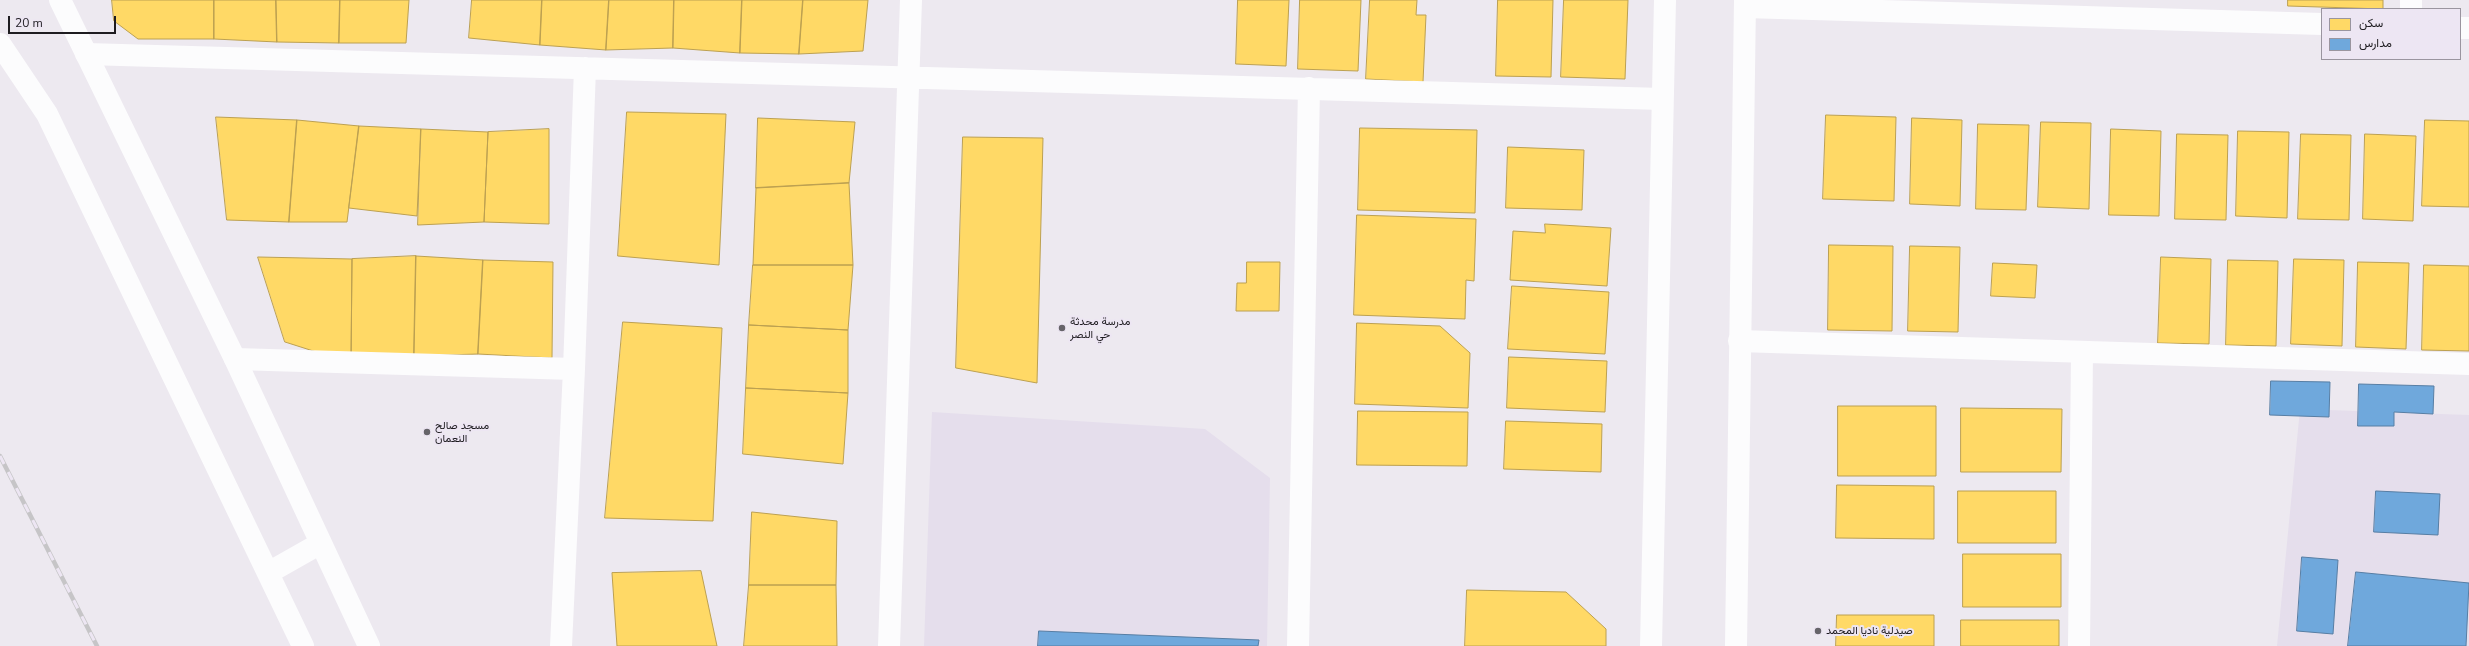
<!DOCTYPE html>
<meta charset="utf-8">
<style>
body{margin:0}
#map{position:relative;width:2469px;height:646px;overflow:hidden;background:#ede9f0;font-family:"Nunito Sans",Vazirmatn,sans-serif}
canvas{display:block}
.legend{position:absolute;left:2321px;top:8px;width:140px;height:52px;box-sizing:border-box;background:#ede6f3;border:1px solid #9a959f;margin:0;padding:5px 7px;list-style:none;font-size:12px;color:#1e1c20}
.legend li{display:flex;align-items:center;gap:8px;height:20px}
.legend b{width:20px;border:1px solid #9a959f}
.scale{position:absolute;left:8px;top:16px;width:108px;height:18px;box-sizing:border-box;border:2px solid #1e1c20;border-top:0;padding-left:5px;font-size:12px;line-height:14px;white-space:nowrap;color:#1e1c20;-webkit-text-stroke:3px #ede6f3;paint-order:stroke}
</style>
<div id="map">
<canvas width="2469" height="646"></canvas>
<ul class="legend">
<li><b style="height:11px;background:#ffd966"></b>سكن</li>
<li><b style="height:11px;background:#6fa8dc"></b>مدارس</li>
</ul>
<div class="scale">20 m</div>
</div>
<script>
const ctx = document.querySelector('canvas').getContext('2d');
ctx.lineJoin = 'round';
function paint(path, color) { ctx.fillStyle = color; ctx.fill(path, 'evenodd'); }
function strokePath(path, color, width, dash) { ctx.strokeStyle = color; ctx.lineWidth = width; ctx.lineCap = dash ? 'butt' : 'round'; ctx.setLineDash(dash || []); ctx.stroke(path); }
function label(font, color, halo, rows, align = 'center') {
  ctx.font = font + ' "Nunito Sans",Vazirmatn,sans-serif'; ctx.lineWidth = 4; ctx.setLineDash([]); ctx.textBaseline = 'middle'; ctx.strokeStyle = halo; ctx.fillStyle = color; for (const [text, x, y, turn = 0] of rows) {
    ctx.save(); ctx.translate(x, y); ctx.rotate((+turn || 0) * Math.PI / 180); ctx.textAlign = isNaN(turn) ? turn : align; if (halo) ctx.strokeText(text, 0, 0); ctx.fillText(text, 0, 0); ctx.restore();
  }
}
paint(new Path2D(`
 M2300 409 2469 415V646H2277Z
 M932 412 1205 429 1270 478 1267 646H924Z`), '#e5deec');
const homes = new Path2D(`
 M112 0H214V39H138L114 21Z
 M214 0H276L277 42 214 39Z
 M276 0H340L339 43 277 42Z
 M340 0H409L406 43H339Z
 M472 0H542L540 45 469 38Z
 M542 0H609L606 50 540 45Z
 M609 0H674L673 48 606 50Z
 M674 0H742L740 53 673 48Z
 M742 0H803L799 54 740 53Z
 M803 0H868L863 51 799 54Z
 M1238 0H1289L1286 66 1236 64Z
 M1300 0H1361L1358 71 1298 69Z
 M1370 0H1417L1416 15H1426L1423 82 1366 79Z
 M1498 0H1553L1551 77 1496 76Z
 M1564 0H1628L1625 79 1561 77Z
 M2288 0H2383V9L2288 6Z
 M627 112 726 114 719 265 618 256Z
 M1826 115 1896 117 1894 201 1823 199Z
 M216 117 297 120 289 222 227 220Z
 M758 118 855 122 849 183 756 188Z
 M1912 118 1962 120 1960 206 1910 204Z
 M297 120 359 126 347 222H289Z
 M2425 120 2469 121V207L2422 206Z
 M2041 122 2091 123 2089 209 2038 207Z
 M1978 124 2029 125 2026 210 1976 209Z
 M359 126 421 129 417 216 349 208Z
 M1360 128 1477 130 1475 213 1358 210Z
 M421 129 488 132 484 222 418 225Z
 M549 129V224L484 222 488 132Z
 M2111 129 2161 131 2159 216 2109 215Z
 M2238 131 2289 132 2287 218 2236 216Z
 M2177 134 2228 135 2226 220 2175 219Z
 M2301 134 2351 135 2349 220 2298 219Z
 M2365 134 2416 136 2413 221 2363 219Z
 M963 137 1043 138 1037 383 956 368Z
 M1508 147 1584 150 1582 210 1506 208Z
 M849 183 853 265H753L756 188Z
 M1357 215 1476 219 1474 281 1466 280 1465 319 1354 315Z
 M1545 224 1611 228 1607 286 1510 280 1513 231 1545 233Z
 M1829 245 1893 246 1892 331 1828 330Z
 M1910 246 1960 247 1958 332 1908 331Z
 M416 256 414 356 351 363 352 259Z
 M416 256 483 260 478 354 414 356Z
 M258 257 352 259 351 363 285 342Z
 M2161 257 2211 259 2209 344 2158 343Z
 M2294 259 2344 260 2342 346 2291 344Z
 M483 260 553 262 552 358 478 354Z
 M2228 260 2278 261 2276 346 2226 345Z
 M1247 262H1280L1279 311H1236L1237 283H1246Z
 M2358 262 2409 263 2406 349 2356 347Z
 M1993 263 2037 265 2035 298 1991 296Z
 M753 265H853L848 330 749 325Z
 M2424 265 2469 266V351L2422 350Z
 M1512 286 1609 292 1605 354 1508 349Z
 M623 322 722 328 713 521 605 518Z
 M1357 323 1440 326 1470 353 1468 408 1355 404Z
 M749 325 848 330V393L746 388Z
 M1509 357 1607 361 1605 412 1507 408Z
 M746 388 848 393 843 464 743 454Z
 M1838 406H1936V476H1838Z
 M1961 408 2062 409 2061 472H1961Z
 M1358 411 1468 412 1467 466 1357 465Z
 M1506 421 1602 424 1601 472 1504 469Z
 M1837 485 1934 486V539L1836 538Z
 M1958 491H2056V543H1958Z
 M752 512 837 521 836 585H749Z
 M1963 554H2061V607H1963Z
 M701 571 717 646H617L612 573Z
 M749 585H836L837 646H744Z
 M1467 590 1566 592 1606 629V646H1465Z
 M1837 615H1934V646H1836Z
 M1961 620H2059V646H1961Z`);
paint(homes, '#ffd966');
strokePath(homes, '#bca051', 1);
const schools = new Path2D(`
 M2271 381 2330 382 2329 417 2270 415Z
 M2359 384 2434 386 2433 414 2394 412V426H2358Z
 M2376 491 2440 494 2438 535 2374 532Z
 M2302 557 2338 560 2333 634 2297 631Z
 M2356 572 2469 583 2466 646H2348Z
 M1039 631 1259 640 1258 646H1038Z`);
paint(schools, '#6fa8dc');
strokePath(schools, '#577ea4', 1);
strokePath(new Path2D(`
 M1745 7 2322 24
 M2411 9V0
 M2460 28H2469
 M86 54 1662 99
 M1739 341 2469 364
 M235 359 574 369
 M561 646 574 369 585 68
 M889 646 911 0
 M1298 646 1309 88
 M2079 646 2082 353`), '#fcfcfd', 22);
strokePath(new Path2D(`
 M60 0 235 359 369 646
 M0 44 47 114 303 646
 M268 573 321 543
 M1651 646 1665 0
 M1736 646 1745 0`), '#fcfcfd', 22);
const rail = new Path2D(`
 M0 456 97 646`);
strokePath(rail, '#c6c5c7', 4.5);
strokePath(rail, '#ede6f3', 3, [9]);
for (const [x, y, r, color] of [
 [1062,328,4,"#666469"],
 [427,432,4,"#666469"],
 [1818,631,4,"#666469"]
]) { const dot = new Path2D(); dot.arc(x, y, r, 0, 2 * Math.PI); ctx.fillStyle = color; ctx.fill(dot); strokePath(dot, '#ede6f3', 1.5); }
label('11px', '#1e1c20', '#ede6f3', [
 ["مدرسة محدثة",1070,322],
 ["حي النصر",1070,335],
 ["مسجد صالح",435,426],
 ["النعمان",435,439],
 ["صيدلية ناديا المحمد",1826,631]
], 'left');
</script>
